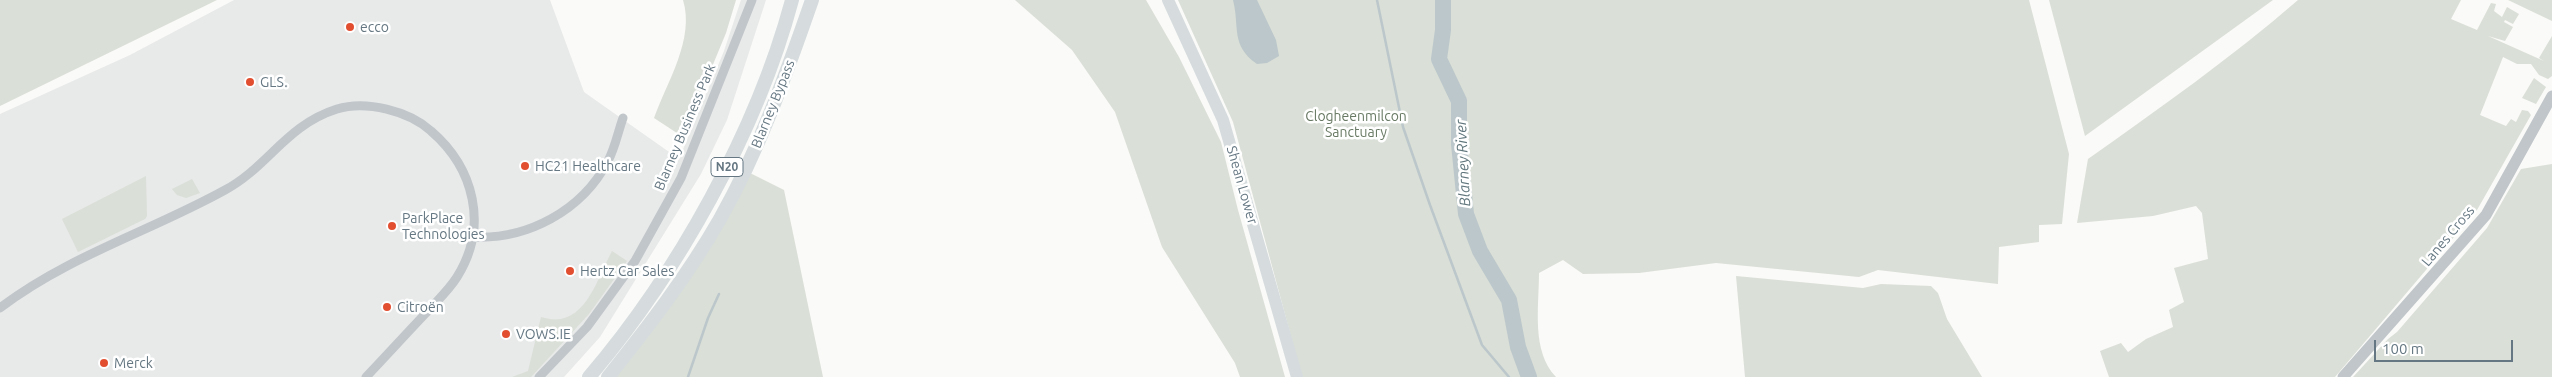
<!DOCTYPE html>
<meta charset="utf-8">
<style>
body{margin:0}
#map{position:relative;width:2552px;height:377px;overflow:hidden;background:#fafaf8;font-family:Ubuntu,sans-serif}
canvas{display:block}
.scale{position:absolute;left:2374px;top:340px;width:139px;height:22px;box-sizing:border-box;border:2px solid #657782;border-top:0;padding-left:6px;font-size:15px;line-height:18px;white-space:nowrap;color:#657782;-webkit-text-stroke:4px #fff;paint-order:stroke}
</style>
<div id="map">
<canvas width="2552" height="377"></canvas>
<div class="scale">100 m</div>
</div>
<script>
const ctx = document.querySelector('canvas').getContext('2d');
ctx.lineJoin = 'round';
function paint(path, color) { ctx.fillStyle = color; ctx.fill(path, 'evenodd'); }
function strokePath(path, color, width, dash) { ctx.strokeStyle = color; ctx.lineWidth = width; ctx.lineCap = dash ? 'butt' : 'round'; ctx.setLineDash(dash || []); ctx.stroke(path); }
function label(font, color, halo, rows, align = 'center') {
  ctx.font = font + ' Ubuntu,sans-serif'; ctx.lineWidth = 5; ctx.setLineDash([]); ctx.textBaseline = 'middle'; ctx.strokeStyle = halo; ctx.fillStyle = color; for (const [text, x, y, turn = 0] of rows) {
    ctx.save(); ctx.translate(x, y); ctx.rotate((+turn || 0) * Math.PI / 180); ctx.textAlign = isNaN(turn) ? turn : align; if (halo) ctx.strokeText(text, 0, 0); ctx.fillText(text, 0, 0); ctx.restore();
  }
}
paint(new Path2D(`
 M234 0H550L584 92 679 159 724 51 741 0H766L727 120 701 174 600 337 564 377H0V114L130 55Z`), '#e8e9e9');
paint(new Path2D(`
 M0 0H217L0 106Z
 M683 0H736L726 33 683 137 654 118C667 82 695 39 683 0Z
 M1015 0H1146L1179 57 1221 142 1238 210 1285 377H1240L1235 363 1162 247 1115 112 1072 50Z
 M1178 0H2029L2069 154 2062 224 2039 225V242L1999 247 1998 284 1878 270 1859 277 1716 263 1639 273 1583 274 1563 260 1539 273C1539 307 1531 351 1556 377H1302L1233 122Z
 M2049 0H2273L2085 136Z
 M2298 0H2461L2451 19 2477 30 2491 3 2496 4 2494 11 2502 17 2507 7 2519 14 2513 24 2505 20 2504 22 2513 27 2505 41 2488 36 2544 61 2539 58 2552 36V76L2548 79 2539 75 2531 64H2517L2503 57 2480 115 2506 126 2511 119 2516 122 2522 110 2528 111 2531 115 2477 210 2335 377H2109L2100 351 2121 343 2128 352 2146 339 2173 327 2169 310 2184 302 2174 268 2208 259 2202 213 2196 206 2153 216 2077 223 2088 159C2160 108 2231 58 2298 0Z
 M2508 0H2552V21Z
 M2534 78 2546 87 2536 104 2522 98Z
 M2552 164V377H2353L2388 339 2397 332 2487 228 2521 169Z
 M750 173 784 190 823 377H616C669 314 709 244 750 173Z
 M146 176 147 216 145 219 78 252 62 219Z
 M192 179 200 193 186 198 177 195 172 189Z
 M612 251 627 261 589 314 531 377H512L528 371 541 317C584 331 596 281 612 251Z
 M1736 276 1863 288 1881 284 1931 286 1938 293 1947 319 1982 377H1745Z`), '#dadfd7');
paint(new Path2D(`
 M1233 0H1257L1276 40 1279 56 1267 63 1257 64C1230 45 1240 27 1233 0Z`), '#bbc7cb');
strokePath(new Path2D(`
 M1377 0 1403 127 1430 205 1482 345 1509 377
 M688 377 708 318 719 294`), '#bbc7cb', 2.5);
strokePath(new Path2D(`
 M1443 0V30L1439 59 1459 101V144L1466 214 1480 251 1509 300 1518 347 1529 377`), '#bbc7cb', 16);
strokePath(new Path2D(`
 M472 237C527 240 582 211 608 161 615 148 618 132 623 118
 M0 308C68 256 151 231 225 190 268 167 286 125 337 109 366 100 409 111 431 131 474 168 489 226 457 277 449 290 436 302 426 313 406 334 386 356 366 377
 M539 377 587 327 635 261 681 178 752 0`), '#c1c6ca', 9);
strokePath(new Path2D(`
 M2343 377 2486 215 2552 96`), '#c1c6ca', 11);
strokePath(new Path2D(`
 M1168 0 1223 120 1297 377`), '#d6dcde', 12);
strokePath(new Path2D(`
 M589 377C677 274 757 131 792 0
 M608 377C648 327 688 275 720 219 759 150 786 75 812 0`), '#d6dcde', 14);
for (const [x, y, r, color] of [
 [350,27,5,"#e14e30"],
 [250,82,5,"#e14e30"],
 [525,166,5,"#e14e30"],
 [392,226,5,"#e14e30"],
 [570,271,5,"#e14e30"],
 [387,307,5,"#e14e30"],
 [506,334,5,"#e14e30"],
 [104,363,5,"#e14e30"]
]) { const dot = new Path2D(); dot.arc(x, y, r, 0, 2 * Math.PI); ctx.fillStyle = color; ctx.fill(dot); strokePath(dot, '#fff', 2); }
for (const [x, y, w] of [
 [727,167,32]
]) { const box = new Path2D(); box.roundRect(x - w / 2, y - 9.5, w, 19, 4); ctx.fillStyle = '#fff'; ctx.fill(box); strokePath(box, '#657782', 1); }
label('bold 12px', '#657782', null, [
 ["N20",727,167]
]);
label('14px', '#657782', '#fff', [
 ["ecco",360,27],
 ["GLS.",260,82],
 ["HC21 Healthcare",535,166],
 ["ParkPlace",402,218],
 ["Technologies",402,234],
 ["Hertz Car Sales",580,271],
 ["Citroën",397,307],
 ["VOWS.IE",516,334],
 ["Merck",114,363]
], 'left');
label('14px', '#657782', '#fff', [
 ["Blarney Bypass",773,104,-68],
 ["Blarney Business Park",685,127,-67],
 ["Shean Lower",1242,185,74],
 ["Lanes Cross",2448,236,-50]
]);
label('14px', '#697a64', '#fff', [
 ["Clogheenmilcon",1356,116],
 ["Sanctuary",1356,132]
]);
label('italic 15px', '#60767c', '#fff', [
 ["Blarney River",1463,163,-93]
]);
</script>
